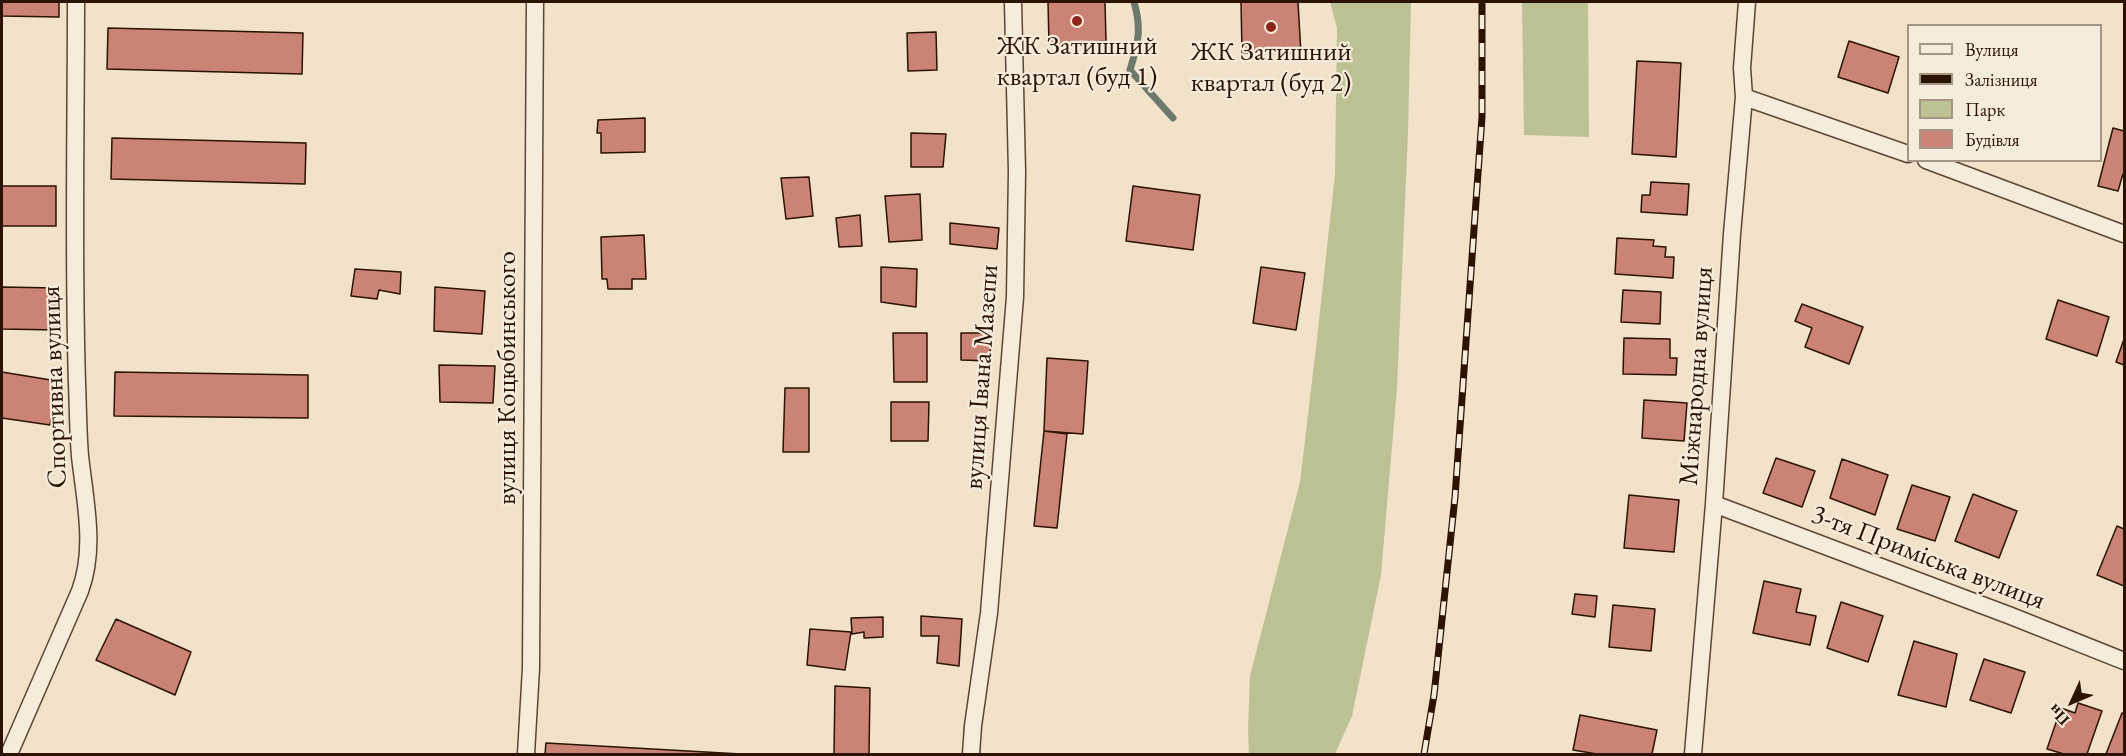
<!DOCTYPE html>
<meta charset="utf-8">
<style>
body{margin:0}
#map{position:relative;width:2126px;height:756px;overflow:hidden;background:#f1e2c9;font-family:"EB Garamond",serif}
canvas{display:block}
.frame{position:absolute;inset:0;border:3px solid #2b1201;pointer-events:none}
.legend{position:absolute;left:1907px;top:24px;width:195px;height:138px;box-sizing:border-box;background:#f6ecdc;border:2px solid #a59584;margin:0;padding:8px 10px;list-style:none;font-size:18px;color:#2b1201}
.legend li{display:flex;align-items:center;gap:12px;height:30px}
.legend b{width:30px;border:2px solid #a59584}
.north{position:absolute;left:2042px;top:672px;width:60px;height:60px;-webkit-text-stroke:4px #f6ecdc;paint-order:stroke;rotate:226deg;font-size:16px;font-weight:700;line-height:24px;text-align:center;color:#2b1201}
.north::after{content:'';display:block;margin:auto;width:21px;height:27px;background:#2b1201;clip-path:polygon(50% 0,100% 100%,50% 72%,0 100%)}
</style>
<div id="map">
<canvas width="2126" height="756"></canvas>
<div class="frame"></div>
<ul class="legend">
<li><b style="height:8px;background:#f6ecdc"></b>Вулиця</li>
<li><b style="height:8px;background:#2b1201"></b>Залізниця</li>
<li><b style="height:16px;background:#bdc294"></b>Парк</li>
<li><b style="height:16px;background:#cb8375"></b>Будівля</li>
</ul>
<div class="north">Пн</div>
</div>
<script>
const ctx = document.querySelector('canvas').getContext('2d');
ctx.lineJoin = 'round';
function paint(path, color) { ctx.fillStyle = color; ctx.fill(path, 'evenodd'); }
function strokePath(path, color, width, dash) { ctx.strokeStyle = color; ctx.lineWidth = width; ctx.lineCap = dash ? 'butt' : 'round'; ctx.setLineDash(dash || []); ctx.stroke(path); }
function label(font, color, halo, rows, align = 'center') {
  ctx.font = font + ' "EB Garamond",serif'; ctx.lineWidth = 4.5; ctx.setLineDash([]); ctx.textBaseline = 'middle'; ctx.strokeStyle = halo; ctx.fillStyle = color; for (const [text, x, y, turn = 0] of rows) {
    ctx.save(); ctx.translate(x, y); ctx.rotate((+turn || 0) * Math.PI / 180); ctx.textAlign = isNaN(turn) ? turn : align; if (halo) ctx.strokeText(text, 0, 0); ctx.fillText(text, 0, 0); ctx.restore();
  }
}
paint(new Path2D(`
 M1330 2H1411L1408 133 1397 388 1381 575 1352 716 1335 754H1249L1248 729 1250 676 1300 482 1317 339 1335 174 1337 28Z
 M1522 2H1588L1589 137 1524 135Z`), '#bdc294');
strokePath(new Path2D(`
 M1134 2C1142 29 1138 44 1130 70L1173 118`), '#6e796d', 7);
const building = new Path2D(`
 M2 2H59V17L2 16Z
 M1048 2H1105L1106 41 1049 45Z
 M1241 2H1298L1301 54 1242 53Z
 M108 28 303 33 302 74 107 69Z
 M936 32 937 70 908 71 907 33Z
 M1849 41 1899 57 1888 93 1838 77Z
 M1637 61 1681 63 1676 157 1632 154Z
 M645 118V152L601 153V133H597L598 120Z
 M2113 128 2124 131V175L2123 174 2118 191 2098 186Z
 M911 133 946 134 943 167H911Z
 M112 138 306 143 305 184 111 179Z
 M809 177 813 216 786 219 781 178Z
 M1651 182 1689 184 1687 215 1641 212 1642 195H1650Z
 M2 186H56V226H2Z
 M1133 186 1200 195 1193 250 1126 241Z
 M920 194 922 240 889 242 885 196Z
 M860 215 862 246 839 247 836 218Z
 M950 223 999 228 997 249 950 244Z
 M644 235 646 279H632V289H608L607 279H602L601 237Z
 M1617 238 1654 240 1653 246 1666 247 1665 257H1674L1673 278 1615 274Z
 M881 267 917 269 916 307 881 302Z
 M1261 267 1305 273 1296 330 1253 323Z
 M355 269 401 272 400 294 379 290 377 299 351 296Z
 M2 287 57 288V330L2 329Z
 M435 287 485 291 482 334 434 331Z
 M1623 290 1661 292 1660 324 1621 322Z
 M2058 300 2109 317 2097 356 2046 339Z
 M1802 304 1863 327 1849 364 1805 347 1812 328 1795 321Z
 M893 333H927V382H894Z
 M961 333H991L990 361 961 360Z
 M1624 338 1670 339V358H1677L1676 375 1623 374Z
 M2124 339V365L2116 362Z
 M1047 358 1088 361 1083 434 1044 431Z
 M439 365 495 366 493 403 440 402Z
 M2 372 57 381 50 425 2 418Z
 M115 372 308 375V418L114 416Z
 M785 388H809V452H783Z
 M1644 400 1687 403 1684 441 1642 438Z
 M891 402H929L928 441H891Z
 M1044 431 1067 434 1057 528 1034 526Z
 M1776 458 1815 471 1802 507 1763 493Z
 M1842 459 1888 475 1875 515 1830 498Z
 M1912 485 1950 497 1935 541 1897 529Z
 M1973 494 2017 511 1999 558 1955 541Z
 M1629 495 1679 500 1674 552 1624 548Z
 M2117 526 2124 529V586L2097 575Z
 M1764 581 1801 589 1796 612 1816 616 1810 645 1753 633Z
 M1575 594 1597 596 1595 617 1572 614Z
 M1841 602 1883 616 1868 662 1827 648Z
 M1613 605 1655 609 1651 651 1609 647Z
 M921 616 962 619 959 666 937 663 939 636H921Z
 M883 617V637L864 638V632L852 634 851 618Z
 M116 619 191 652 175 695 96 660Z
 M810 629 851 632 845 670 807 665Z
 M1914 641 1957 654 1946 707 1898 695Z
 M1984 659 2025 672 2011 713 1970 700Z
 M835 686 870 688 869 754H834Z
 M2078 703 2102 711 2087 754H2064L2047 749 2061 708 2075 713Z
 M2122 713 2124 714V754H2106Z
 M1580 715 1657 730 1652 754H1597L1573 750Z
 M546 743 741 754H545Z`);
paint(building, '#cb8375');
strokePath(building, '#2b1201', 1.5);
const street = new Path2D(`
 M1744 97 1908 154
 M1926 160 2124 234
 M1714 504 2011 616 2124 661
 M9 754 80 591C96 548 85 501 80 456 78 432 78 408 77 383 73 256 76 129 76 2
 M526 754 531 668 535 2
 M971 754 973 726 989 613 1015 297 1017 172 1013 2
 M1693 754 1714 504 1732 234 1744 97 1742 68 1747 2`);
strokePath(street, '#5c4633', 19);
strokePath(street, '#f6ecdc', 16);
const rail = new Path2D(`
 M1424 754 1434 695 1455 497 1482 117V2`);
strokePath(rail, '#2b1201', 7);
strokePath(rail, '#f6ecdc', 4.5, [14]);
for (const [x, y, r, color] of [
 [1077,21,6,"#8f2418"],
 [1271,27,6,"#8f2418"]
]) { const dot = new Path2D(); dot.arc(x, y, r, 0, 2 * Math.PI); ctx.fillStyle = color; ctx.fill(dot); strokePath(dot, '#f6ecdc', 2); }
label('27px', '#2b1201', '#f6ecdc', [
 ["ЖК Затишний",1077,47],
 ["квартал (буд 1)",1077,78],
 ["ЖК Затишний",1271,53],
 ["квартал (буд 2)",1271,84]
]);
label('27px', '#2b1201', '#f6ecdc', [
 ["Міжнародна вулиця",1697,376,-86],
 ["вулиця Івана Мазепи",982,377,-86],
 ["вулиця Коцюбинського",508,378,-90],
 ["Спортивна вулиця",55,387,-92],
 ["3-тя Приміська вулиця",1928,558,21]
]);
</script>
